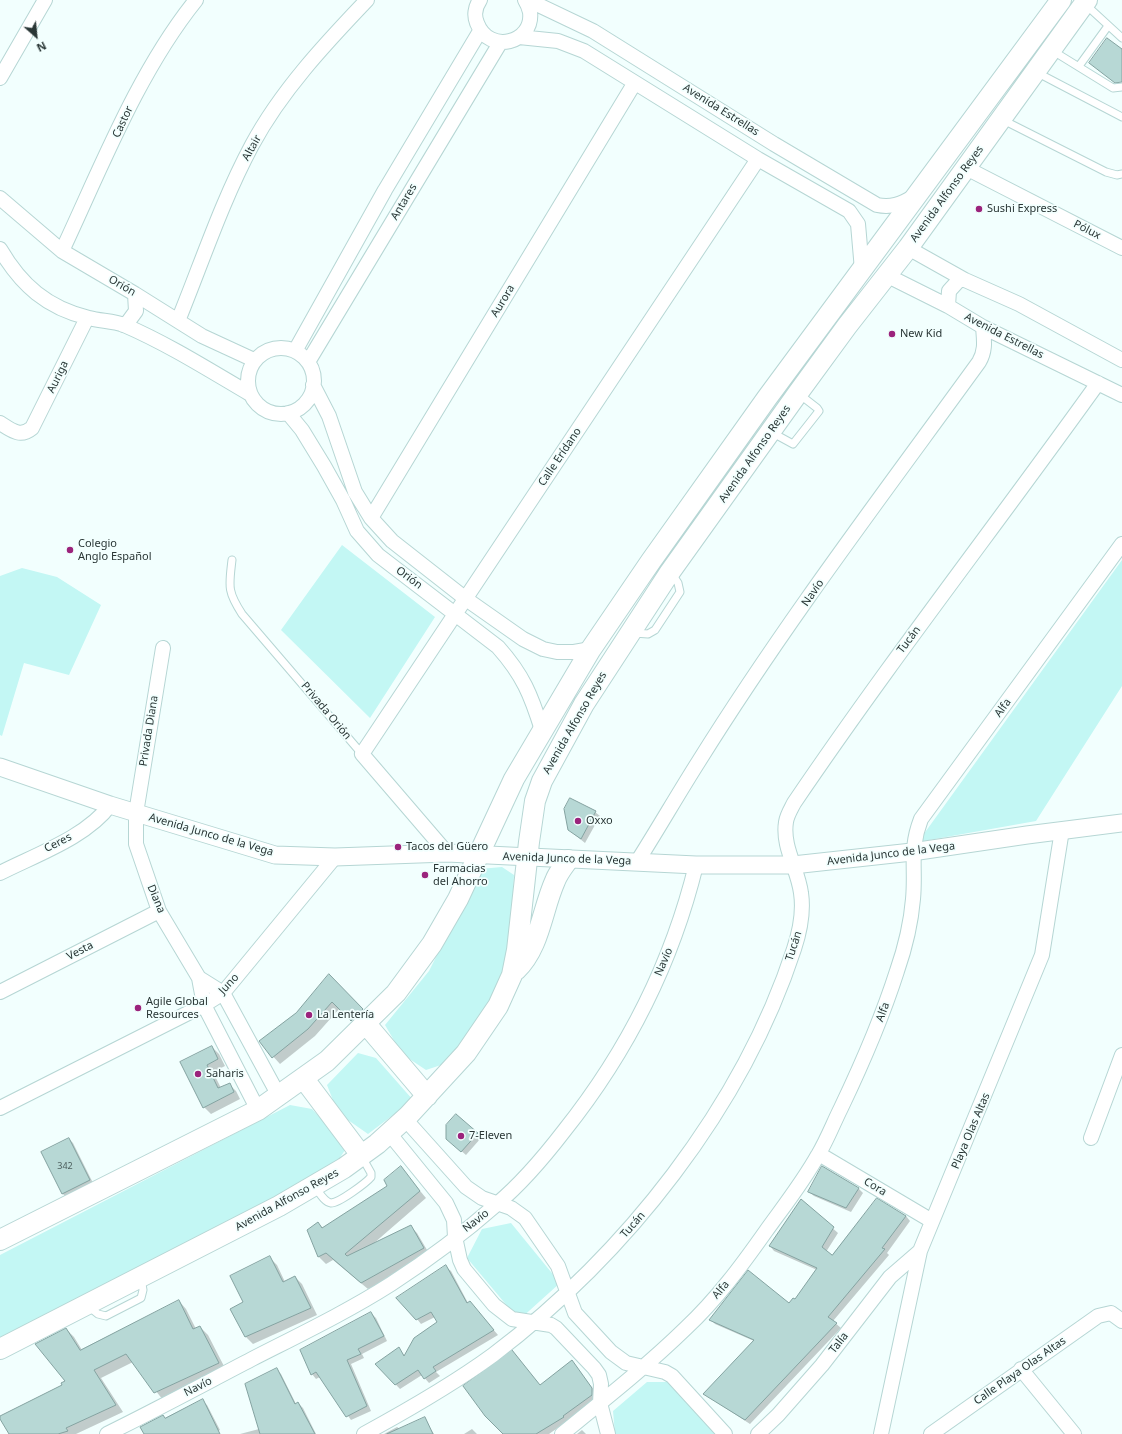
<!DOCTYPE html>
<meta charset="utf-8">
<style>
body{margin:0}
#map{position:relative;width:1122px;height:1434px;overflow:hidden;background:#f2fffe;font-family:"Noto Sans",sans-serif}
canvas{display:block}
.north{position:absolute;left:16px;top:16px;width:40px;height:40px;-webkit-text-stroke:3px #f2fffe;paint-order:stroke;rotate:153deg;font-size:11px;font-weight:700;line-height:16px;text-align:center;color:#293635}
.north::after{content:'';display:block;margin:auto;width:14px;height:18px;background:#293635;clip-path:polygon(50% 0,100% 100%,50% 72%,0 100%)}
</style>
<div id="map">
<canvas width="1122" height="1434"></canvas>
<div class="north">N</div>
</div>
<script>
const ctx = document.querySelector('canvas').getContext('2d');
ctx.lineJoin = 'round';
function paint(path, color) { ctx.fillStyle = color; ctx.fill(path, 'evenodd'); }
function strokePath(path, color, width, dash) { ctx.strokeStyle = color; ctx.lineWidth = width; ctx.lineCap = dash ? 'butt' : 'round'; ctx.setLineDash(dash || []); ctx.stroke(path); }
function label(font, color, halo, rows, align = 'center') {
  ctx.font = font + ' "Noto Sans",sans-serif'; ctx.lineWidth = 3.5; ctx.setLineDash([]); ctx.textBaseline = 'middle'; ctx.strokeStyle = halo; ctx.fillStyle = color; for (const [text, x, y, turn = 0] of rows) {
    ctx.save(); ctx.translate(x, y); ctx.rotate((+turn || 0) * Math.PI / 180); ctx.textAlign = isNaN(turn) ? turn : align; if (halo) ctx.strokeText(text, 0, 0); ctx.fillText(text, 0, 0); ctx.restore();
  }
}
paint(new Path2D(`
 M342 545 435 617 370 718 281 630Z
 M1122 560V686L1036 821 918 842Z
 M22 568 57 577 101 605 69 675 24 663 2 736 0 735V576Z
 M502 867 514 875 510 967 459 1059 426 1070 402 1054 385 1025 429 971 480 869Z
 M358 1053 376 1058 413 1100 368 1134 338 1113 327 1085Z
 M290 1105 312 1109 347 1147 326 1179 0 1344V1255Z
 M511 1223 560 1283 519 1320 467 1258 482 1229Z
 M647 1382H669L716 1434H615L613 1411Z`), '#c3f7f4');
paint(new Path2D(`
 M595 812 600 816 585 843 569 830Z
 M329 975 370 1017 359 1027 340 1008 315 1036 280 1064 260 1042 297 1014Z
 M212 1047 219 1054 225 1066 213 1072 221 1088 229 1084 236 1091 240 1099 211 1114 204 1107 181 1063Z
 M477 1134 481 1138 466 1155 452 1143Z
 M69 1139 73 1143 94 1185 67 1198 62 1193Z
 M401 1168 426 1198 373 1244 410 1226 417 1233 430 1255 368 1289 333 1260 326 1264 319 1257 308 1231 318 1223 323 1228 389 1186Z
 M859 1189 863 1193 851 1212 814 1196 809 1192Z
 M801 1200 838 1233 826 1252 833 1256 906 1216 910 1221 887 1253 889 1255 833 1321 841 1328 750 1424 704 1394 754 1341 715 1324 711 1320 789 1304 795 1300 817 1270 774 1251 770 1246Z
 M270 1258 277 1265 285 1282 295 1277 302 1284 317 1315 253 1344 246 1337 232 1309 244 1303Z
 M446 1267 451 1271 468 1303 474 1307 498 1335 436 1372 440 1376 429 1383 422 1375 400 1389 376 1364 399 1349 405 1356 438 1322 435 1317 421 1324 417 1319Z
 M179 1301 186 1309 196 1329 200 1327 208 1335 226 1370 163 1400 133 1362 101 1378 123 1412 76 1434H11L0 1417 63 1386 67 1382 66 1329 74 1337 82 1350Z
 M371 1313 376 1318 387 1341 362 1354 364 1358 351 1364 371 1411 351 1420 320 1377 316 1379 312 1374Z
 M571 1361 597 1394V1400L549 1434H504L540 1386Z
 M276 1369 281 1374 296 1404 298 1403 303 1408 316 1434H240L259 1429Z
 M202 1401 207 1405 220 1430 213 1434H145L166 1419Z
 M424 1419 434 1434H384L397 1427 400 1429Z
 M472 1429 477 1434H464Z
 M582 1430 586 1434H577Z`), '#0003');
const building = new Path2D(`
 M1107 38 1122 49V82L1115 83 1089 63Z
 M570 798 596 811 581 839 568 830 564 809Z
 M329 974 363 1009 351 1021 332 1002 308 1029 272 1058 259 1041 296 1013Z
 M212 1046 218 1059 207 1065 218 1088 230 1083 234 1092 203 1108 180 1062Z
 M456 1114 478 1133 461 1152 446 1139V1125Z
 M69 1138 90 1180 62 1194 41 1152Z
 M401 1166 420 1191 345 1254 347 1256 411 1225 424 1248 361 1283 326 1253 318 1257 307 1230 318 1222 322 1228 387 1186 384 1180Z
 M822 1166 859 1188 846 1208 808 1192Z
 M877 1198 906 1216 882 1248 885 1249 828 1317 837 1323 745 1420 703 1394 754 1340 709 1320 748 1270 789 1303 793 1298 795 1299 817 1268 769 1246 801 1199 834 1227 822 1247 832 1255Z
 M270 1256 283 1282 295 1276 311 1308 245 1337 230 1309 243 1302 230 1276Z
 M446 1265 467 1303 470 1301 494 1330 433 1367 436 1371 424 1379 418 1370 395 1385 375 1364 399 1347 404 1356 414 1338 437 1322 431 1312 416 1320 396 1298Z
 M179 1300 193 1329 200 1326 219 1363 154 1393 126 1354 94 1370 116 1405 66 1428 68 1431 58 1434H9L0 1419V1416L62 1385 61 1383 65 1381 35 1344 66 1328 80 1350Z
 M371 1312 384 1336 358 1349 361 1354 347 1360 367 1406 346 1417 316 1372 311 1375 300 1350Z
 M512 1350 540 1385 572 1360 592 1388V1395L563 1416 564 1417 536 1434H503L485 1416 463 1386Z
 M277 1368 295 1404 298 1402 315 1434H260L245 1384Z
 M203 1399 220 1434H144L140 1427 163 1415 165 1418Z
 M425 1417 433 1434H387Z`);
paint(building, '#b7d8d5');
strokePath(building, '#84a3a1', 1);
const service = new Path2D(`
 M1085 4 1122 38
 M1053 51 1113 88 1122 87
 M1079 66 1108 26
 M1036 72 1122 117
 M1001 119 1106 172 1117 175 1122 174
 M771 432 793 444 819 411 817 408 799 394
 M232 560C229 586 227 591 242 614L362 754
 M634 633 648 634 655 630 680 592 678 583 672 574
 M315 1187C319 1192 324 1202 331 1203 339 1203 366 1183 371 1177V1173L362 1157
 M88 1306 98 1314 106 1316 141 1298 143 1290 141 1278`);
const minor = new Path2D(`
 M480 0C475 7 474 16 477 23 489 55 534 43 530 12 529 8 527 3 525 0
 M528 0 593 31 774 144 877 205C891 208 901 204 913 197
 M519 37 558 41 584 51 758 159 849 211 858 224 862 270
 M0 78 45 0
 M966 168 1122 248
 M0 198 62 251 135 294 202 336 254 360
 M908 248 965 280 1019 304 1122 360
 M0 249C21 285 47 308 89 318 100 321 114 321 124 325 168 344 209 370 250 394
 M62 251C101 168 138 72 196 0
 M886 275 948 306 983 327 1122 395
 M948 306 949 291 959 280H965
 M178 321C202 262 222 201 252 145 281 91 325 44 367 0
 M123 325 128 322 136 311 135 294
 M248 381a33 33 0 1 1 66 0a33 33 0 1 1-66 0Z
 M295 351 385 190 480 31
 M308 362 500 43
 M313 385 329 416 355 492 371 518 392 541 466 599 523 639 543 649 557 652H574L591 649
 M288 413 302 430 324 466 343 500 357 531 378 555 498 647C523 675 531 695 542 730
 M0 423C11 430 20 438 32 428L87 318
 M371 518 634 84
 M163 648 136 813V844L159 911 199 978 204 1005 258 1110
 M447 853 362 754 758 159
 M637 862C658 829 678 794 699 761 785 623 884 493 979 362 986 350 984 340 983 327
 M0 873C35 855 87 837 110 805
 M199 978 223 993 279 1096
 M0 992 159 911
 M0 1108 204 1005 223 993 335 857
 M405 1119 466 1187 482 1198 511 1208 525 1218 558 1266 575 1313 611 1352 626 1363 665 1372 672 1376 725 1434
 M389 1133 446 1203 454 1220 455 1237 460 1260 464 1269 494 1305 512 1319 551 1325 556 1328 594 1368 599 1375 601 1384 600 1403 608 1434
 M1091 1138 1122 1055
 M819 1154 932 1221
 M1021 1369 1074 1434
 M107 1434C156 1410 204 1384 252 1359 299 1335 347 1312 391 1284 428 1260 464 1233 497 1204 522 1183 544 1157 564 1131 627 1052 672 963 696 865
 M364 1434C408 1410 452 1385 493 1355 625 1255 742 1108 794 949 800 931 804 913 801 893 798 869 782 847 786 822 787 815 791 809 794 803 891 660 997 524 1098 383
 M562 1434C604 1400 647 1366 686 1328 717 1299 742 1265 766 1231 784 1206 803 1182 818 1155 827 1140 833 1124 841 1108 862 1064 882 1018 897 971 905 948 911 923 913 899 916 868 909 850 921 819L1122 544
 M758 1434 778 1415 822 1365 890 1277 920 1251
 M881 1434 920 1251 1042 955 1062 830
 M931 1434 1098 1316 1111 1313 1122 1321`);
const tertiary = new Path2D(`
 M0 767 110 805 275 855 335 857 447 853 696 865H793L912 852 1027 835 1122 823`);
const secondary = new Path2D(`
 M516 970C540 947 542 910 555 881 558 873 563 867 568 860
 M366 1024 427 1096
 M304 1079 361 1155
 M0 1240 258 1110 327 1061 396 993 432 944 458 899 514 779 591 649 651 561 767 398 1061 0
 M0 1349 279 1206 344 1168 377 1144 408 1116 466 1053 498 1006 512 975 517 950 529 842 535 801 542 781 584 704 670 572 798 393 847 326 908 248 1087 0`);
strokePath(service, '#b6d6d4', 9);
strokePath(minor, '#b6d6d4', 16);
strokePath(tertiary, '#b6d6d4', 19);
strokePath(secondary, '#b6d6d4', 22);
strokePath(service, '#fff', 7);
strokePath(minor, '#fff', 14);
strokePath(tertiary, '#fff', 17);
strokePath(secondary, '#fff', 20);
for (const [x, y, r, color] of [
 [979,209,4,"#9b237c"],
 [892,334,4,"#9b237c"],
 [70,550,4,"#9b237c"],
 [578,821,4,"#9b237c"],
 [398,847,4,"#9b237c"],
 [425,875,4,"#9b237c"],
 [138,1008,4,"#9b237c"],
 [309,1015,4,"#9b237c"],
 [198,1074,4,"#9b237c"],
 [461,1136,4,"#9b237c"]
]) { const dot = new Path2D(); dot.arc(x, y, r, 0, 2 * Math.PI); ctx.fillStyle = color; ctx.fill(dot); strokePath(dot, '#f2fffe', 1.5); }
label('9px', '#4c5e5d', null, [
 ["342",65,1166]
]);
label('11px', '#293635', '#f2fffe', [
 ["Avenida Estrellas",721,110,32],
 ["Castor",123,122,-65],
 ["Altair",252,148,-61],
 ["Avenida Alfonso Reyes",947,194,-54],
 ["Antares",404,202,-59],
 ["Pólux",1087,230,27],
 ["Orión",122,286,30],
 ["Aurora",503,301,-59],
 ["Avenida Estrellas",1004,336,27],
 ["Auriga",58,377,-64],
 ["Avenida Alfonso Reyes",755,454,-55],
 ["Calle Erídano",560,457,-56],
 ["Orión",409,578,37],
 ["Navío",813,593,-55],
 ["Tucán",909,640,-53],
 ["Alfa",1003,708,-54],
 ["Privada Orión",326,711,50],
 ["Avenida Alfonso Reyes",575,723,-60],
 ["Privada Diana",149,731,-81],
 ["Avenida Junco de la Vega",211,835,16],
 ["Ceres",58,843,-27],
 ["Avenida Junco de la Vega",891,854,-7],
 ["Avenida Junco de la Vega",567,859,2],
 ["Diana",156,899,67],
 ["Tucán",794,946,-72],
 ["Vesta",80,951,-27],
 ["Navío",664,962,-67],
 ["Juno",229,984,-47],
 ["Alfa",883,1012,-69],
 ["Playa Olas Altas",971,1131,-67],
 ["Cora",875,1187,31],
 ["Avenida Alfonso Reyes",287,1200,-29],
 ["Navío",476,1221,-38],
 ["Tucán",633,1225,-49],
 ["Alfa",721,1290,-50],
 ["Talía",839,1343,-52],
 ["Calle Playa Olas Altas",1020,1371,-35],
 ["Navío",198,1387,-27]
]);
label('11px', '#293635', '#f2fffe', [
 ["Sushi Express",987,209],
 ["New Kid",900,334],
 ["Colegio",78,544],
 ["Anglo Español",78,557],
 ["Oxxo",586,821],
 ["Tacos del Güero",406,847],
 ["Farmacias",433,869],
 ["del Ahorro",433,882],
 ["Agile Global",146,1002],
 ["Resources",146,1015],
 ["La Lentería",317,1015],
 ["Saharis",206,1074],
 ["7-Eleven",469,1136]
], 'left');
</script>
